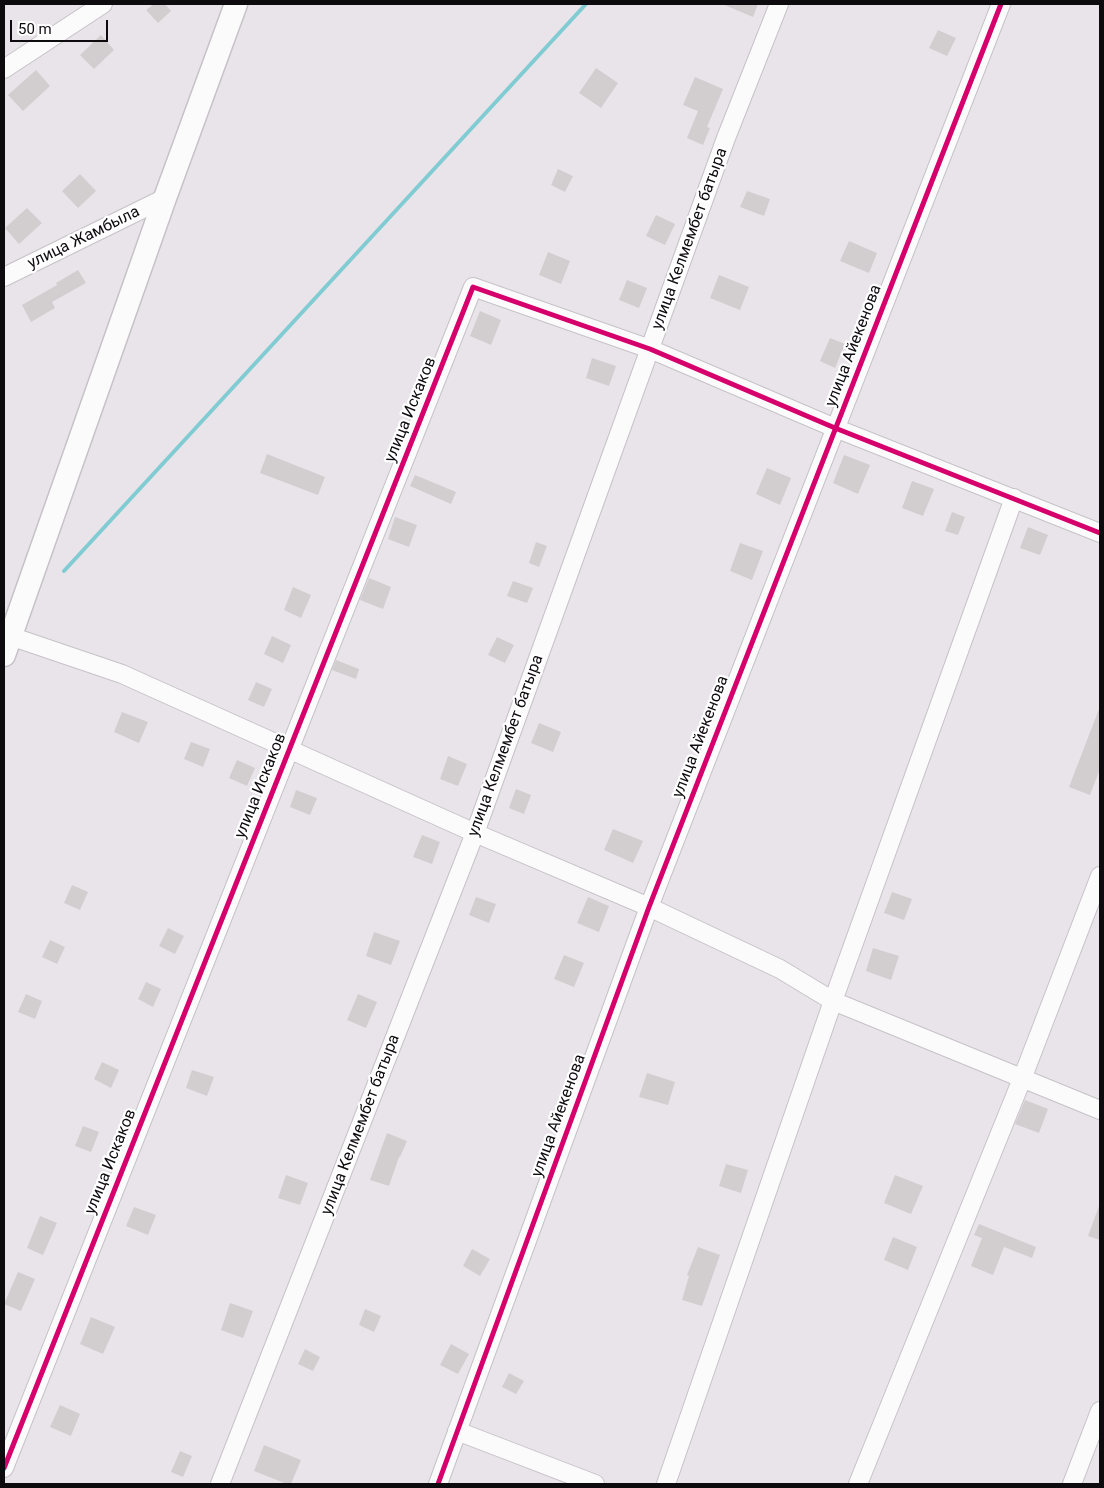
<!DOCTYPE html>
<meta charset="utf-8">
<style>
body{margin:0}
#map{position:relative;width:1104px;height:1488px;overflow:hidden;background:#e9e4ea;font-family:Roboto,sans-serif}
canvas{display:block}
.frame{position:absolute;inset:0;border:5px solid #0e0b0f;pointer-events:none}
.scale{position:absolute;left:10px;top:20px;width:98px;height:22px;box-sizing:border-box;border:2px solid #0e0b0f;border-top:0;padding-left:6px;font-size:15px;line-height:18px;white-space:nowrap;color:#0e0b0f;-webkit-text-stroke:4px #fff;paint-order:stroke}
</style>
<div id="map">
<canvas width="1104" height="1488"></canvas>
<div class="frame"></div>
<div class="scale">50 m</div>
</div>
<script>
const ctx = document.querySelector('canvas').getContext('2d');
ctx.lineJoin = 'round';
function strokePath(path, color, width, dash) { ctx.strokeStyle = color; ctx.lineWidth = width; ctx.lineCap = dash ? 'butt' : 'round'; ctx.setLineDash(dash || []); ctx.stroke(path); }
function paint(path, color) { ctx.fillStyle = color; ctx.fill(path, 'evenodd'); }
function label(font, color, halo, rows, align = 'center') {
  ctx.font = font + ' Roboto,sans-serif'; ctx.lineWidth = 4.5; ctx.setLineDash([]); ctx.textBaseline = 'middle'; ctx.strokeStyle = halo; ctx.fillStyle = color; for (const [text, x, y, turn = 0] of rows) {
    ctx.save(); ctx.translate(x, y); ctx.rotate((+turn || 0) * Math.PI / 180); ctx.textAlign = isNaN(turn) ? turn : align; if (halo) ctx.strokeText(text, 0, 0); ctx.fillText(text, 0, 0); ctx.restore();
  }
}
strokePath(new Path2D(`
 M64 571 586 4`), '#81ccd2', 4);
paint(new Path2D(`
 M154 4H165L171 11 158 23 146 10Z
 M722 4H758L753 17Z
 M938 30 956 38 947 56 929 48Z
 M101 35 114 50 94 69 80 55Z
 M596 68 618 83 601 108 579 93Z
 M36 70 50 86 23 111 8 95Z
 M695 77 723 89 707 127 710 128 703 145 687 138 698 111 683 105Z
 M558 169 573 176 565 192 551 185Z
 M80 174 96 191 78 208 62 191Z
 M747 191 770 199 764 216 740 207Z
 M27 208 42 223 19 244 5 228Z
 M656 215 675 224 665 245 646 236Z
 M849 241 877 253 869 273 840 261Z
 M548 252 570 261 561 284 539 275Z
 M78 270 86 283 52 302 55 308 31 322 22 305 57 285 56 283Z
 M719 275 749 287 740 310 710 298Z
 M627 280 647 288 639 308 619 300Z
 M480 311 501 320 491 345 470 336Z
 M830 338 845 344 835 368 820 361Z
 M592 358 616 366 609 386 586 378Z
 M267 454 325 477 318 495 260 473Z
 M844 455 870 465 858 494 833 483Z
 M767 468 791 478 780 505 756 494Z
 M415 475 456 492 451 504 410 486Z
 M912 481 934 489 923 516 902 508Z
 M952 512 965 517 958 535 945 531Z
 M395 517 417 525 409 547 388 539Z
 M1028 527 1048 535 1040 555 1020 548Z
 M536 542 547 546 539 567 529 563Z
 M740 543 763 551 752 580 730 571Z
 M369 578 391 587 383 609 360 600Z
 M513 581 533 588 527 603 507 596Z
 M293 587 311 595 301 618 284 610Z
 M272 636 291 645 283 663 264 654Z
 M497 637 514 645 505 663 488 655Z
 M336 660 359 669 356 679 332 670Z
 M256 682 272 689 264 707 248 700Z
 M1099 709 1100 769 1090 795 1069 787Z
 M122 712 148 722 139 743 114 732Z
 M539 723 561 732 553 752 531 743Z
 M191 742 210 749 203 767 184 759Z
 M448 756 467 764 458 786 440 779Z
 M237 760 255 768 247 786 229 778Z
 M516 789 531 795 524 814 509 808Z
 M296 790 317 798 310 815 290 807Z
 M613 829 643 841 633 863 604 850Z
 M422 835 440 842 432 864 413 857Z
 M72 885 88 892 80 910 64 903Z
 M892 892 912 899 904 920 884 913Z
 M476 897 496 904 489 923 469 915Z
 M588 897 609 906 599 932 577 923Z
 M168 928 184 936 175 954 159 946Z
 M374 932 400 941 391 965 366 956Z
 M50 940 65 947 57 964 42 957Z
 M873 948 899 956 891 980 866 971Z
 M564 955 584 963 574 987 554 979Z
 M146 982 161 989 153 1007 138 999Z
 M26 994 42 1001 35 1019 18 1012Z
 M358 994 377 1002 366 1028 347 1020Z
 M102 1062 119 1070 111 1088 94 1079Z
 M192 1070 214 1077 207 1096 186 1088Z
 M647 1073 675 1082 668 1105 639 1097Z
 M1025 1100 1048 1109 1039 1133 1015 1124Z
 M83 1126 99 1132 91 1152 75 1146Z
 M387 1133 407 1141 400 1157H399L389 1186 370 1180Z
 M726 1164 748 1170 741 1193 719 1186Z
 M286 1175 308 1183 300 1205 278 1198Z
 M895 1175 923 1186 911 1214 884 1203Z
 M1099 1206H1100V1240L1088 1236Z
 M134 1207 156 1215 148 1235 126 1226Z
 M40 1216 57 1223 43 1255 27 1248Z
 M979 1224 1036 1247 1032 1258 1004 1247 993 1275 971 1266 982 1238 974 1235Z
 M893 1237 917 1247 908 1270 884 1260Z
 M698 1247 720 1255 702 1306 682 1300 689 1276 687 1275Z
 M472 1249 490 1259 480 1276 463 1266Z
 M18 1272 35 1279 21 1311 4 1304Z
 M230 1303 253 1311 243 1338 221 1330Z
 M365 1309 381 1316 374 1332 359 1325Z
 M91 1317 115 1327 103 1354 80 1344Z
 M451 1344 469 1354 458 1374 440 1365Z
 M305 1349 320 1357 313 1371 298 1364Z
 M509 1373 524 1381 516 1394 502 1387Z
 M60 1405 80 1414 71 1436 50 1427Z
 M264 1445 301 1460 291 1484H287L254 1471Z
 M180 1451 192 1456 183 1477 171 1472Z`), '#d2cecf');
const minor = new Path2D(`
 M4 69 103 4
 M4 277 165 198
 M4 636H10L122 674 475 833 649 907 780 969 833 1001 1100 1110
 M457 1431 595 1484
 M4 1468 473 287 650 349 835 428 1100 533
 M220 1484 475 833 726 138 779 4
 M438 1484 649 907 1001 4
 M666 1484 833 1001 1014 498
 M858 1484 1022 1079 1100 876
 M1072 1484 1100 1411`);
const major = new Path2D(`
 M4 655 165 198 236 4`);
strokePath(minor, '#c6c2c7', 20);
strokePath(major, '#c6c2c7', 25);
strokePath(minor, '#fcfbfc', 18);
strokePath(major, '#fcfbfc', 22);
strokePath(new Path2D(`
 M4 1468 473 287 650 349 835 428 1100 533
 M438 1484 649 907 1001 4`), '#d6006c', 5);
label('16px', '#0e0b0f', '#fff', [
 ["улица Жамбыла",84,238,-26],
 ["улица Келмембет батыра",690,239,-70],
 ["улица Айекенова",854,346,-69],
 ["улица Искаков",411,410,-68],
 ["улица Айекенова",701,737,-69],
 ["улица Келмембет батыра",506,746,-70],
 ["улица Искаков",261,786,-68],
 ["улица Айекенова",559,1116,-70],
 ["улица Келмембет батыра",361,1125,-69],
 ["улица Искаков",111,1162,-68]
]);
</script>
